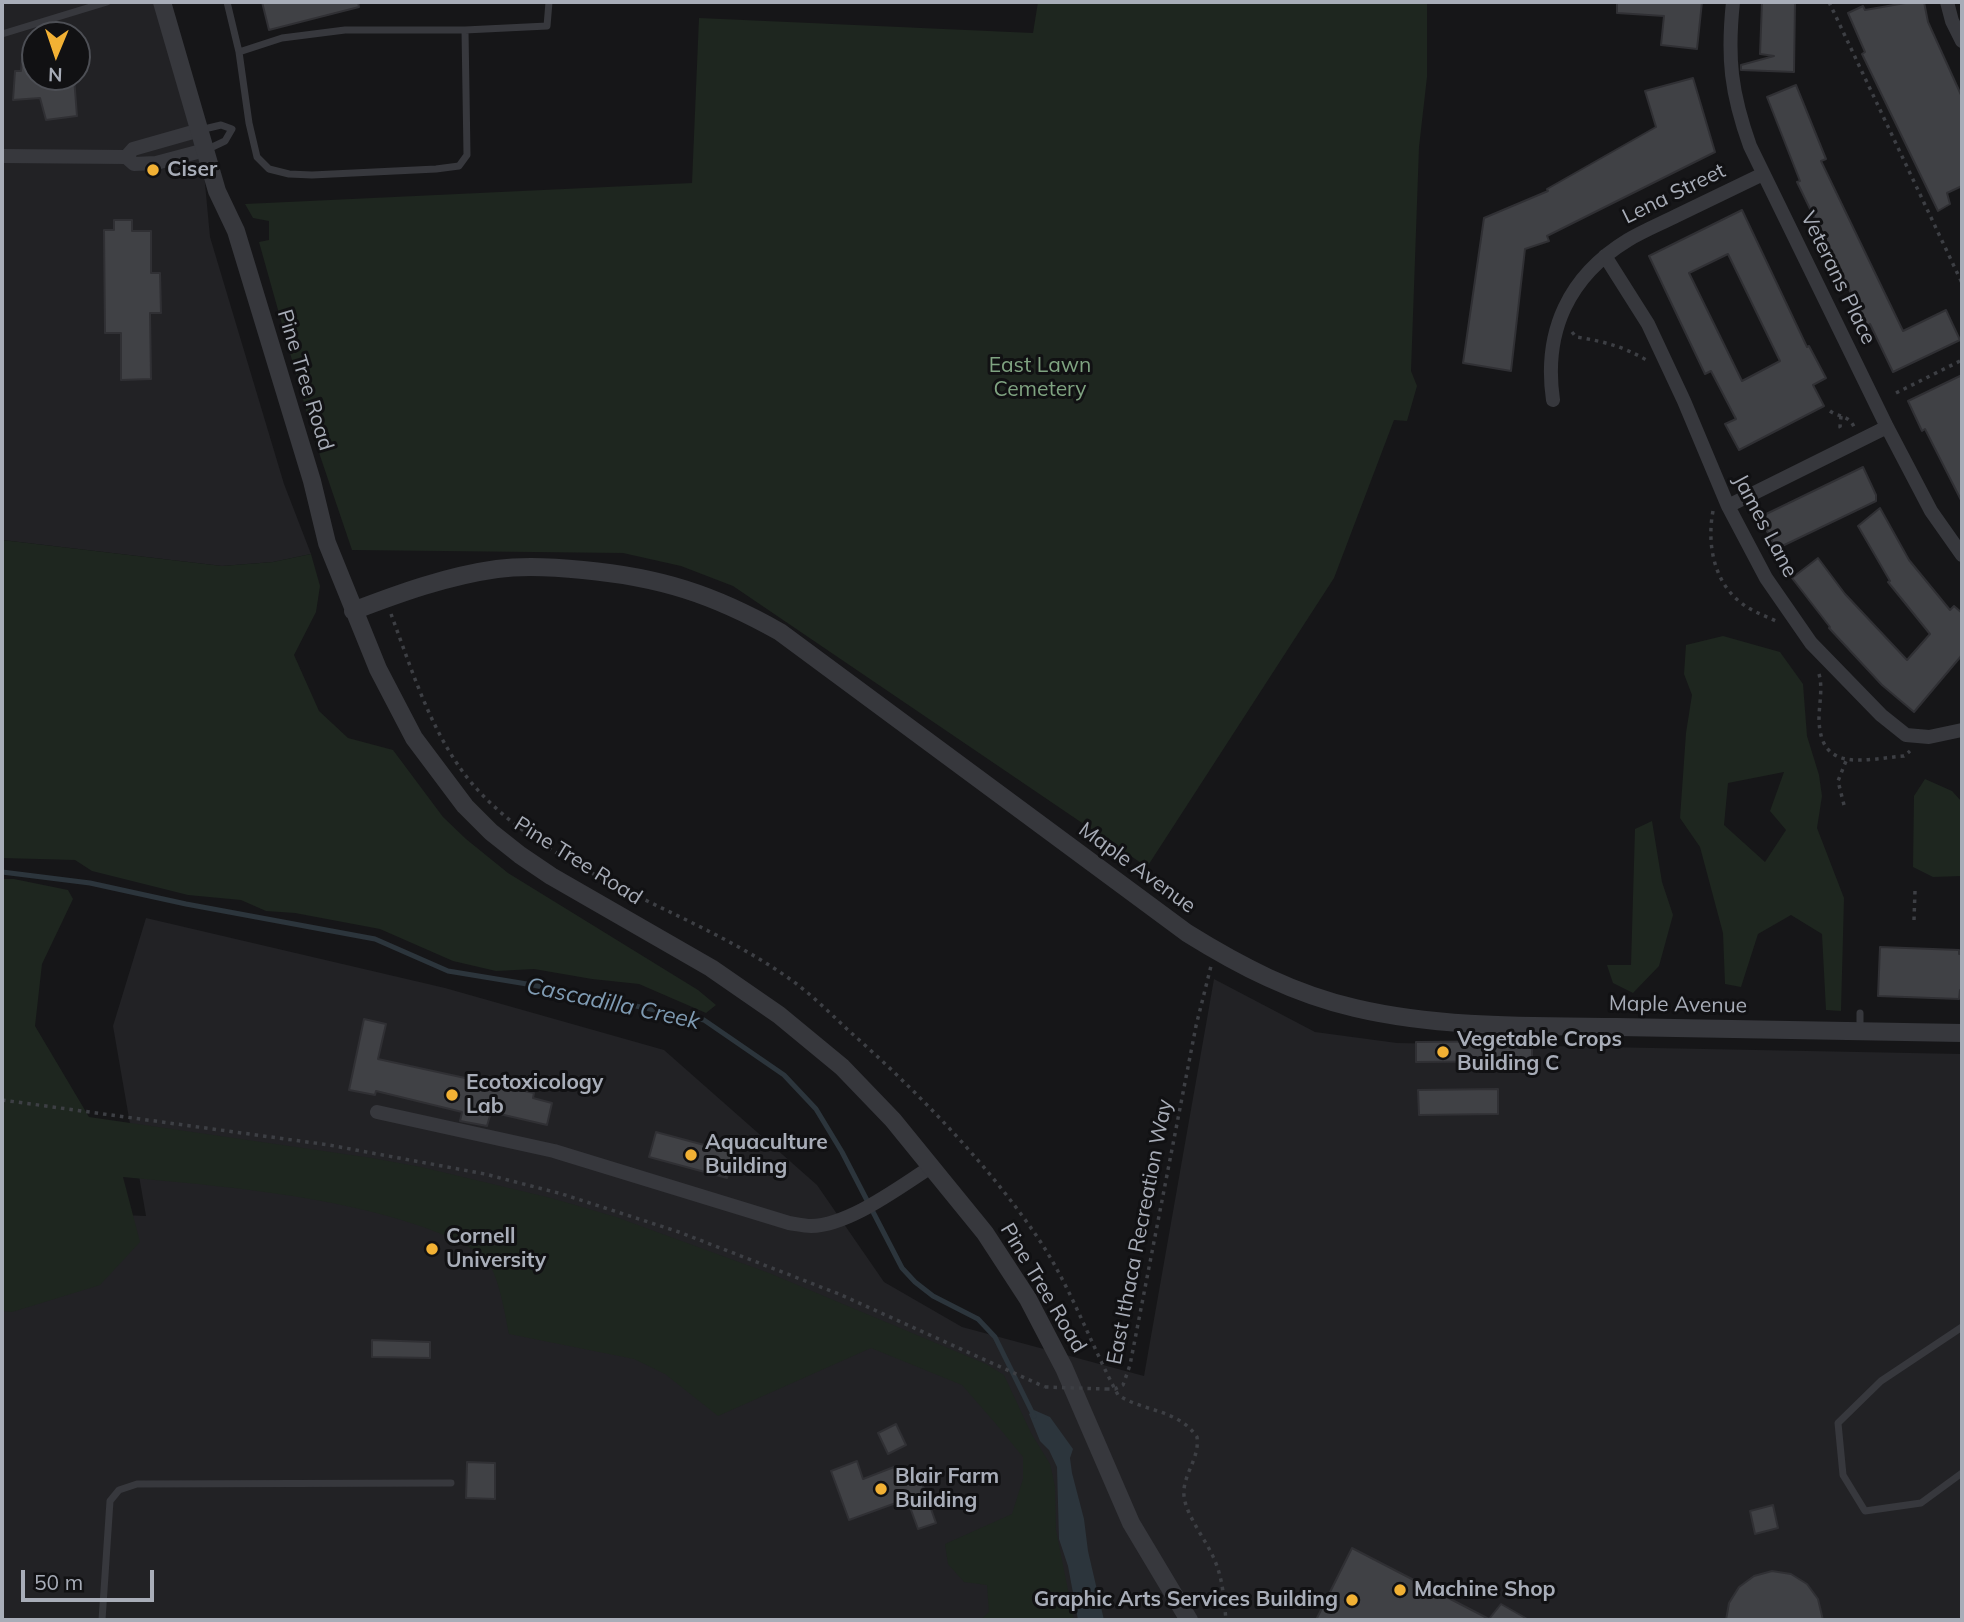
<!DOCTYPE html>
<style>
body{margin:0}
#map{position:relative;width:1964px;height:1622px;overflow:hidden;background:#161618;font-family:Mulish,sans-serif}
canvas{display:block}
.frame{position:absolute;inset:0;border:4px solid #a8adb8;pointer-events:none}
.north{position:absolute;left:21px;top:21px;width:70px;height:70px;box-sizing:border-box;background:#111113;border:2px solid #4d4f55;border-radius:50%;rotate:182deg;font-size:19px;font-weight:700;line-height:28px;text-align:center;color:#a8adb8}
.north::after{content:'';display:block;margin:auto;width:24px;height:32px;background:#f2b134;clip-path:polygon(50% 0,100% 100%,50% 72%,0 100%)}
.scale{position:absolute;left:21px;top:1570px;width:133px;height:32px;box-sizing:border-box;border:4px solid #a8adb8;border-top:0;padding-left:9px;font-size:21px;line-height:24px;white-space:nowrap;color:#a8adb8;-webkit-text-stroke:5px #111113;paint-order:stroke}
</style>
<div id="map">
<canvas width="1964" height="1622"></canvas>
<div class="frame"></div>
<div class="north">N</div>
<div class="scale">50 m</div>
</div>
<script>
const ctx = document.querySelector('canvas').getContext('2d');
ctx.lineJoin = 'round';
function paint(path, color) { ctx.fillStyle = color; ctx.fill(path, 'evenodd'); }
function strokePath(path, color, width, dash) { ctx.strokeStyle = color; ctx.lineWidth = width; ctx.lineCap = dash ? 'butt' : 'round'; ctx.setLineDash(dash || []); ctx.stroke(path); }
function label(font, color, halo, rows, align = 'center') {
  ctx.font = font + ' Mulish,sans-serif'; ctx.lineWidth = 6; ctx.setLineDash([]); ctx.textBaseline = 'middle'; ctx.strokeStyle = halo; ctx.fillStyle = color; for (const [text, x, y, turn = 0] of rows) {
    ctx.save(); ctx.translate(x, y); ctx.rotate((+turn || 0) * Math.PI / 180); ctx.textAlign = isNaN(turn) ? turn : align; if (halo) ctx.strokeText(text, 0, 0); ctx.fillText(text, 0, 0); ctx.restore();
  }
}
paint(new Path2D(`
 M2 2H162L200 130 210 237 284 484 311 554 273 562 222 566 2 540ZM35 35H77V77H35Z
 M146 918 445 988 664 1050 817 1185 884 1282 962 1327 1144 1376 1214 979 1315 1032 1397 1043 1962 1054V1620H2V1210L146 1216 113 1026Z`), '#222225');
paint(new Path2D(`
 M1038 2H1427V77L1419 147 1411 371 1417 386 1407 421 1394 420 1334 578 1147 867 733 586 681 566 623 553 352 550 313 435 259 242 269 240V221L253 218 245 204 692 183 699 18 1033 33Z
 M2 540 222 566 273 562 311 554 320 586 316 612 294 655 319 711 348 738 393 750 443 817 466 839 508 873 698 990 716 1005 706 1013 639 984 592 979 534 969 496 971 453 961 380 929 295 913 266 911 241 900 188 895 92 871 75 860 2 858Z
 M1723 636 1780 652 1803 684 1807 736 1819 775 1822 796 1817 828 1844 898 1841 1011 1826 1010 1822 934 1791 915 1758 934 1741 987 1725 984 1723 933 1700 847 1680 818 1686 733 1692 695 1684 674 1686 645ZM1784 772 1770 811 1786 830 1765 862 1724 825 1728 783Z
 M1925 779 1952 791 1962 802V876L1933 877 1913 867 1914 796Z
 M1652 821 1662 882 1673 915 1659 966 1633 993 1613 983 1607 965H1631L1635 829Z
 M2 879H14L68 890 73 899 42 964 35 1026 89 1117 372 1158 421 1167 551 1198 616 1217 769 1273 986 1364 1004 1375 1031 1433 1050 1464 1055 1486 1056 1530 1074 1620H980L989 1612 987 1585 964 1582 948 1564 945 1544 1012 1514 1023 1479V1457L996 1424 962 1385 871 1348 718 1416 665 1374 634 1359 509 1334C505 1315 499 1273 485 1259 469 1243 444 1235 423 1227 331 1195 220 1186 123 1177L140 1242 100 1285 12 1312 2 1311Z`), '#1e261f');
paint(new Path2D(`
 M1034 1410 1050 1417 1073 1449 1070 1458 1072 1473 1084 1519 1088 1551 1104 1620H1078L1068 1566 1059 1539 1057 1467 1049 1450 1040 1441 1029 1414Z`), '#2c353c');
strokePath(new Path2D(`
 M2 872 90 883 186 904 375 939 448 971 533 985 704 1020 784 1075 816 1109 842 1152 902 1268 915 1282 933 1296 978 1319 995 1337 1034 1416`), '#2c353c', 5);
const building = new Path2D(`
 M262 2H358L359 7 269 30Z
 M1617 2H1702L1697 49 1661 45 1664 16 1617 13Z
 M1762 2H1795L1794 72 1741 70V65L1774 56 1760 54Z
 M1911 2H1924L1928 22 1962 97V186L1947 193 1950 204 1938 211 1862 54 1865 52 1848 13 1863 6 1865 10Z
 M35 51V77H74L77 116 46 120 40 98 13 100 15 71H21L22 58Z
 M1693 78 1715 152 1547 236 1549 241 1525 249 1511 371 1463 363 1484 218 1548 191 1547 189 1656 127 1645 91Z
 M1796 85 1826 159 1821 161 1903 331 1946 310 1960 340 1893 372 1870 324 1867 326 1797 182 1800 181 1767 97Z
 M1742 210 1807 347 1809 346 1826 378 1813 385 1824 406 1739 450 1725 424 1736 419 1711 371 1705 374 1649 256ZM1728 254 1780 361 1742 381 1689 273Z
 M114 220H132V231H151V273H160L161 313H150L151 379 121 380V333H105L104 230H114Z
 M1962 375V502L1925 429 1922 431 1908 401Z
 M1863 467 1876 495V501L1776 549 1760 517Z
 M1880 508 1909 560 1950 610 1954 606 1962 613V655L1914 712 1882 685 1829 628 1830 627 1792 578 1818 558 1845 594 1907 660 1930 634 1888 582 1890 581 1858 526Z
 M1880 947 1959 950V954H1962V990H1960L1959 999 1878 996Z
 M364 1019 386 1024 378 1059 534 1093 533 1098 552 1103 547 1125 491 1112 487 1126 460 1121 462 1112 376 1091 375 1095 349 1090Z
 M1532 1041V1061L1416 1062V1042Z
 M1498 1089V1114L1419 1115 1418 1090Z
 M656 1132 734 1153 727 1178 649 1157Z
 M372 1340 430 1342V1358L372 1357Z
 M896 1424 906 1445 888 1454 878 1433Z
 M857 1461 863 1479 894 1467 898 1480 918 1472 936 1523 918 1529 907 1499 849 1520 831 1471Z
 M467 1462 495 1463V1499L466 1498Z
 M1773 1505 1778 1528 1755 1534 1750 1511Z
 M1352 1548 1489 1619 1501 1604 1529 1620H1316Z
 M1772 1571 1791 1574 1807 1584 1818 1599 1823 1620H1726L1729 1603 1739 1587 1754 1576Z`);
paint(building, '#404145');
strokePath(building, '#303034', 2);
strokePath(new Path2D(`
 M1829 2 1962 283
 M1572 332 1576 337C1603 341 1625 347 1648 361
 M1896 393 1962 360
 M1830 411C1838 417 1849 415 1854 427
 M1841 416 1840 427 1843 432
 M1713 511C1707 542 1713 580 1739 601 1750 611 1764 615 1778 622
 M391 614C413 673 433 739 475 787 556 878 696 910 794 982 813 996 831 1014 848 1030 915 1089 987 1163 1038 1238 1071 1287 1090 1343 1118 1395 1144 1412 1178 1409 1197 1437 1200 1459 1182 1475 1184 1496 1186 1516 1207 1541 1215 1561 1223 1580 1224 1600 1226 1620
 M1819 674C1823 688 1819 704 1819 719 1820 774 1865 759 1904 756L1910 751
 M1844 805 1838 781 1846 761
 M1914 920 1915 891
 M2 1100 329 1145 485 1174 562 1194 679 1232 839 1294 1045 1387
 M1106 1389H1115L1123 1385 1130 1365 1196 1026 1211 966`), '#3d3f44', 3.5, [3.5, 5]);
strokePath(new Path2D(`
 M227 2 239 52
 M465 30 467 155 459 166 436 169 312 175 289 174 269 169 257 157 249 123 239 52 282 38 345 30H465L547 26 549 2
 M2 34 107 2
 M200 130 221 125 232 129 225 141 206 150
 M1860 1030V1013
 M1962 1327 1881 1381 1838 1423 1843 1475 1865 1511 1921 1503 1962 1473
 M102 1620 110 1501 119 1490 137 1484 451 1483`), '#37383d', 7);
strokePath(new Path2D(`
 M1733 2C1727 58 1731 93 1750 146L1887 427 1931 511 1962 555
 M1947 2 1952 21 1962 41
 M200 130 133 149 126 157 134 164 156 163 205 150
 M2 156 126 157
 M1605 256 1648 324 1684 401 1728 506 1766 578 1811 643 1881 715 1906 735 1929 737 1962 730
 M1553 400C1543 331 1569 276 1628 240 1643 231 1660 224 1676 216 1705 202 1734 188 1763 174
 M1728 506 1887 427
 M377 1112 554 1151 789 1223C796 1224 804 1226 811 1226 850 1225 899 1187 931 1167`), '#37383d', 14);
strokePath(new Path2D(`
 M162 2 217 191 236 231 312 481 327 543 378 669 414 738 465 806 491 832 520 855 551 876 711 968 779 1015 842 1067 893 1120 985 1233 1028 1299 1064 1368 1131 1523 1189 1620
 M353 611C400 593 447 576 497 569 525 565 555 567 583 570 659 577 713 594 780 632L1187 933C1240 966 1294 994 1355 1008 1440 1028 1531 1026 1618 1027 1733 1029 1848 1031 1962 1033`), '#37383d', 18);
strokePath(new Path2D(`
 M1045 1387 1106 1389`), '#3d3f44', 3.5, [3.5, 5]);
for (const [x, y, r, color] of [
 [153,170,7,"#f2b134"],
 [1443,1052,7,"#f2b134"],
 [452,1095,7,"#f2b134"],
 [691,1155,7,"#f2b134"],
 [432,1249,7,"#f2b134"],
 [881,1489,7,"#f2b134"],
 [1400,1590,7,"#f2b134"],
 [1352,1600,7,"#f2b134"]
]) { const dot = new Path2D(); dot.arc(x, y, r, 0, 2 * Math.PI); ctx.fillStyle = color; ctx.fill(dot); strokePath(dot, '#111113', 2.5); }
label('bold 21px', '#a8adb8', '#111113', [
 ["Ciser",167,170],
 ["Vegetable Crops",1457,1040],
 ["Building C",1457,1064],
 ["Ecotoxicology",466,1083],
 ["Lab",466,1107],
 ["Aquaculture",705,1143],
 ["Building",705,1167],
 ["Cornell",446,1237],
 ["University",446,1261],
 ["Blair Farm",895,1477],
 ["Building",895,1501],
 ["Machine Shop",1414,1590],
 ["Graphic Arts Services Building",1338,1600,"right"]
], 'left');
label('21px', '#a8adb8', '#111113', [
 ["Lena Street",1674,194,-26],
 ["Veterans Place",1838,278,64],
 ["Pine Tree Road",305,380,73],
 ["James Lane",1765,526,62],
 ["Pine Tree Road",578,861,32],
 ["Maple Avenue",1137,868,36],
 ["Maple Avenue",1678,1005,1],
 ["East Ithaca Recreation Way",1140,1232,-79],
 ["Pine Tree Road",1043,1288,59]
]);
label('21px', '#7fa381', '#111113', [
 ["East Lawn",1040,366],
 ["Cemetery",1040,390]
]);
label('italic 23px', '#7f9bb3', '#111113', [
 ["Cascadilla Creek",613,1004,12]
]);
</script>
